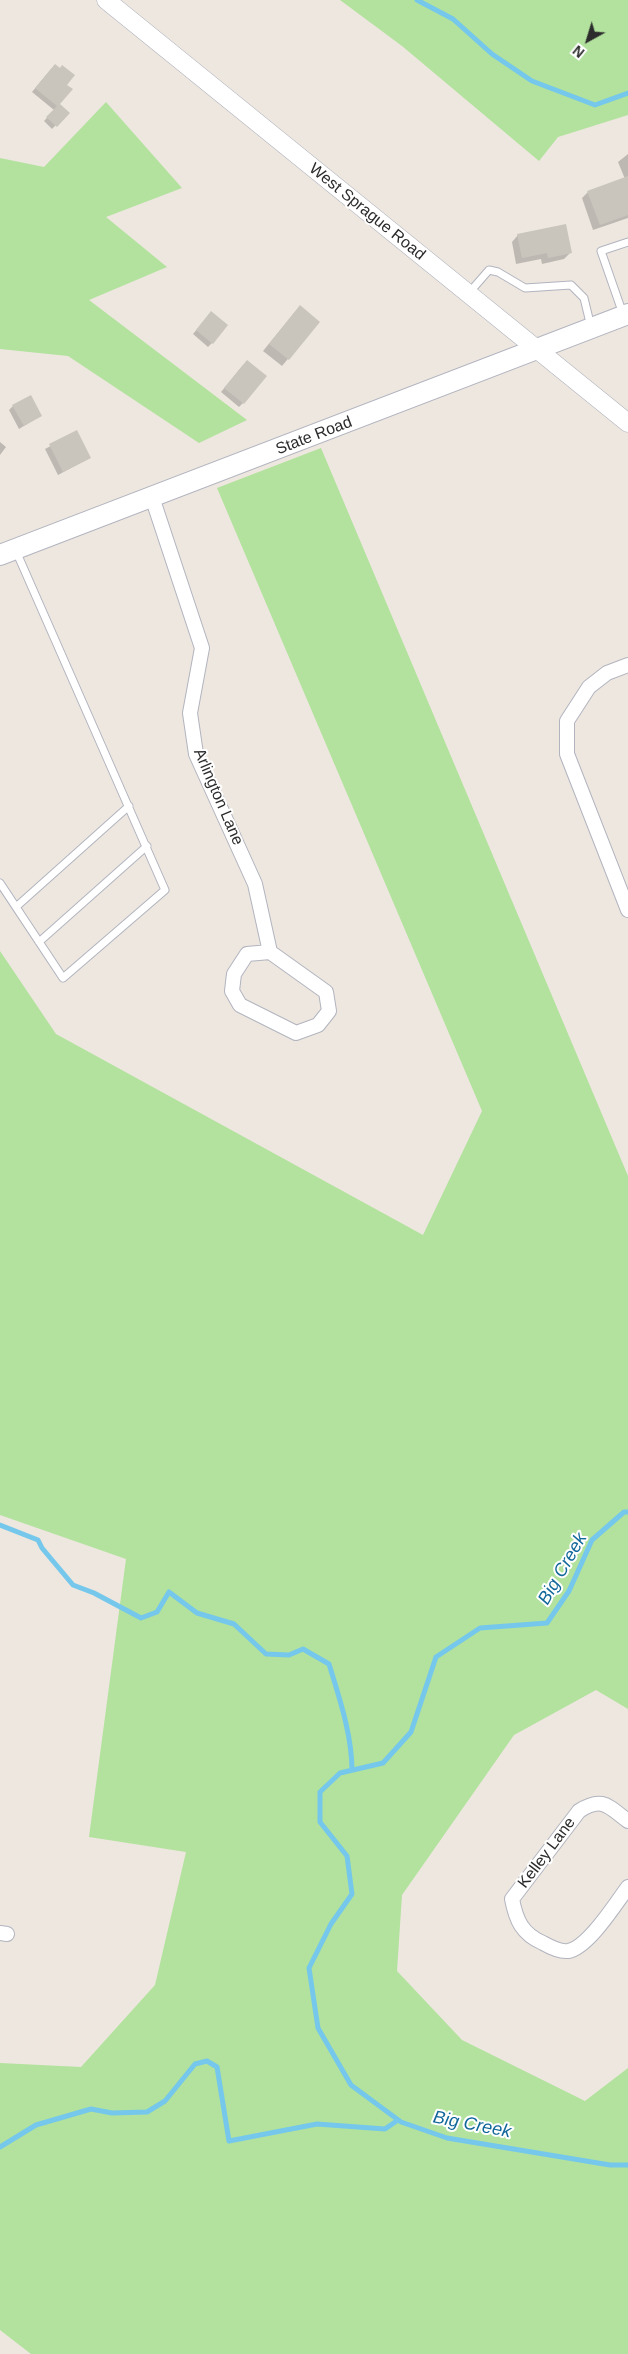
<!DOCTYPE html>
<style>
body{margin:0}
#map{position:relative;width:628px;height:2354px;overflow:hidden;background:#ede7df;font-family:Arial,sans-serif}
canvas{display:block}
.north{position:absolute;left:563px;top:15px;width:50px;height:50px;-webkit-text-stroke:4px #fff;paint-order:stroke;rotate:219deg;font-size:14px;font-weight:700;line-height:20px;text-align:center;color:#2c2c2c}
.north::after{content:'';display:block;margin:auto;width:18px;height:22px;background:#2c2c2c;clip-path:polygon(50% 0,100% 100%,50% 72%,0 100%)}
</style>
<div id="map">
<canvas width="628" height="2354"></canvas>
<div class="north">N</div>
</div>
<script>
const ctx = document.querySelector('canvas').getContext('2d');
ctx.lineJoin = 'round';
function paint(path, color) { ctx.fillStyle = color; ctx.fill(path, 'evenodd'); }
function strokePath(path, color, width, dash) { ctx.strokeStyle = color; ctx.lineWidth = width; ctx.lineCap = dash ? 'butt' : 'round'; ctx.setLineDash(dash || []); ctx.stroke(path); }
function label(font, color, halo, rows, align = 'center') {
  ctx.font = font + ' Arial,sans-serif'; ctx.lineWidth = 4; ctx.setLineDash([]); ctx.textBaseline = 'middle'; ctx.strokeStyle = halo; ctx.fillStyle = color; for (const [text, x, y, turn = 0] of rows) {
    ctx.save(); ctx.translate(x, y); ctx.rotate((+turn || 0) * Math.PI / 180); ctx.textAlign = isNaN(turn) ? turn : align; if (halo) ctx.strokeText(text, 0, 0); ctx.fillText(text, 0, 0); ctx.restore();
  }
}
paint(new Path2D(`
 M340 0H628V115L558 137 539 161 402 46Z
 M106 102 182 188 106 217 167 267 89 300 247 420 199 443 68 356 0 349V158L44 167Z
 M321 448 628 1176V1709L596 1690 514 1735 402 1895 397 1971 462 2040 585 2101 628 2068V2354H31L0 2330V2063L81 2067 155 1985 186 1852 89 1837 126 1559 0 1515V951L56 1034 423 1235 482 1111 217 488Z`), '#b2e29d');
paint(new Path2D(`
 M51 69 58 105 68 113 52 129 44 121 54 110 32 92Z
 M628 154V218L593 230 582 198 588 192 625 179 618 162Z
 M518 235 570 253 564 259 542 264 541 259 516 264 512 242Z
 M294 313 319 322 282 366 263 351Z
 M207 317 212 343 208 347 193 334Z
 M243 365V403L239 407 221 392Z
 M13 406 40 416 19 429 9 410Z
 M77 432 90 458 58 475 45 449Z
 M0 442 6 447 0 455Z`), '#0003');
strokePath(new Path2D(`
 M417 0 453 19 492 54 532 81 595 105 628 93
 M628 1512H624L592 1540 569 1591 547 1623 480 1628 436 1657 411 1732 383 1763 340 1773 320 1792V1822L347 1856 352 1894 331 1924 309 1968 318 2028 351 2085 401 2122 447 2138 610 2165H628
 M0 1525 38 1540 42 1548 73 1585 94 1593 141 1618 157 1612 169 1592 197 1613 234 1624 266 1654 289 1655 303 1649 329 1664C339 1697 352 1735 352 1770
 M0 2147 36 2125 91 2109 112 2113 147 2112 165 2101 195 2064 207 2061 217 2067 229 2141 317 2124 385 2129 398 2120`), '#75c8eb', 5);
paint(new Path2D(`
 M55 64 60 68 62 65 75 75 67 85 73 89 60 104 70 113 57 127 46 117 57 106 35 88Z
 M628 176V215L600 225 587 191Z
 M566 224 572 253 548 258 547 253 522 258 517 234Z
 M300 305 320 322 289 360 269 344Z
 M211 311 228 325 213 344 196 330Z
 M247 360 267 376 244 404 224 388Z
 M31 395 42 416 24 426 12 405Z
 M77 430 91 458 63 472 49 444Z`), '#c9c5bd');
const service = new Path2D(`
 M468 294 489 270 498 272 525 288 571 285 584 298 591 327
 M623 314 601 251 628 242
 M0 883 63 978 165 890 16 551
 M16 907 129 806
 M39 942 147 846`);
const minor = new Path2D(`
 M152 497 202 648 190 713 196 754 255 884 270 952
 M628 665 607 673 589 687 567 721V754L628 910
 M270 952 326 992 329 1011 318 1025 296 1033 240 1005 232 991 234 974 247 954Z
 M628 1821C608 1806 602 1796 579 1811L512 1899C516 1920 522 1934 543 1943 550 1947 560 1952 568 1951 588 1948 616 1903 628 1887
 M0 1933 7 1934`);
const tertiary = new Path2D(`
 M106 0 628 423`);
const secondary = new Path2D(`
 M0 555 628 314`);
strokePath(service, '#b2b4bf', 9);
strokePath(minor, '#b2b4bf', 16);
strokePath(tertiary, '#b2b4bf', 19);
strokePath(secondary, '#b2b4bf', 22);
strokePath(service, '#fff', 7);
strokePath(minor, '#fff', 14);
strokePath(tertiary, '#fff', 18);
strokePath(secondary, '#fff', 20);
label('16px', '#2c2c2c', '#fff', [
 ["West Sprague Road",367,212,39],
 ["State Road",314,436,-21],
 ["Arlington Lane",218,797,67],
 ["Kelley Lane",547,1853,-53]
]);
label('italic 18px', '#11679a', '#fff', [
 ["Big Creek",563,1569,-60],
 ["Big Creek",472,2125,11]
]);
</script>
